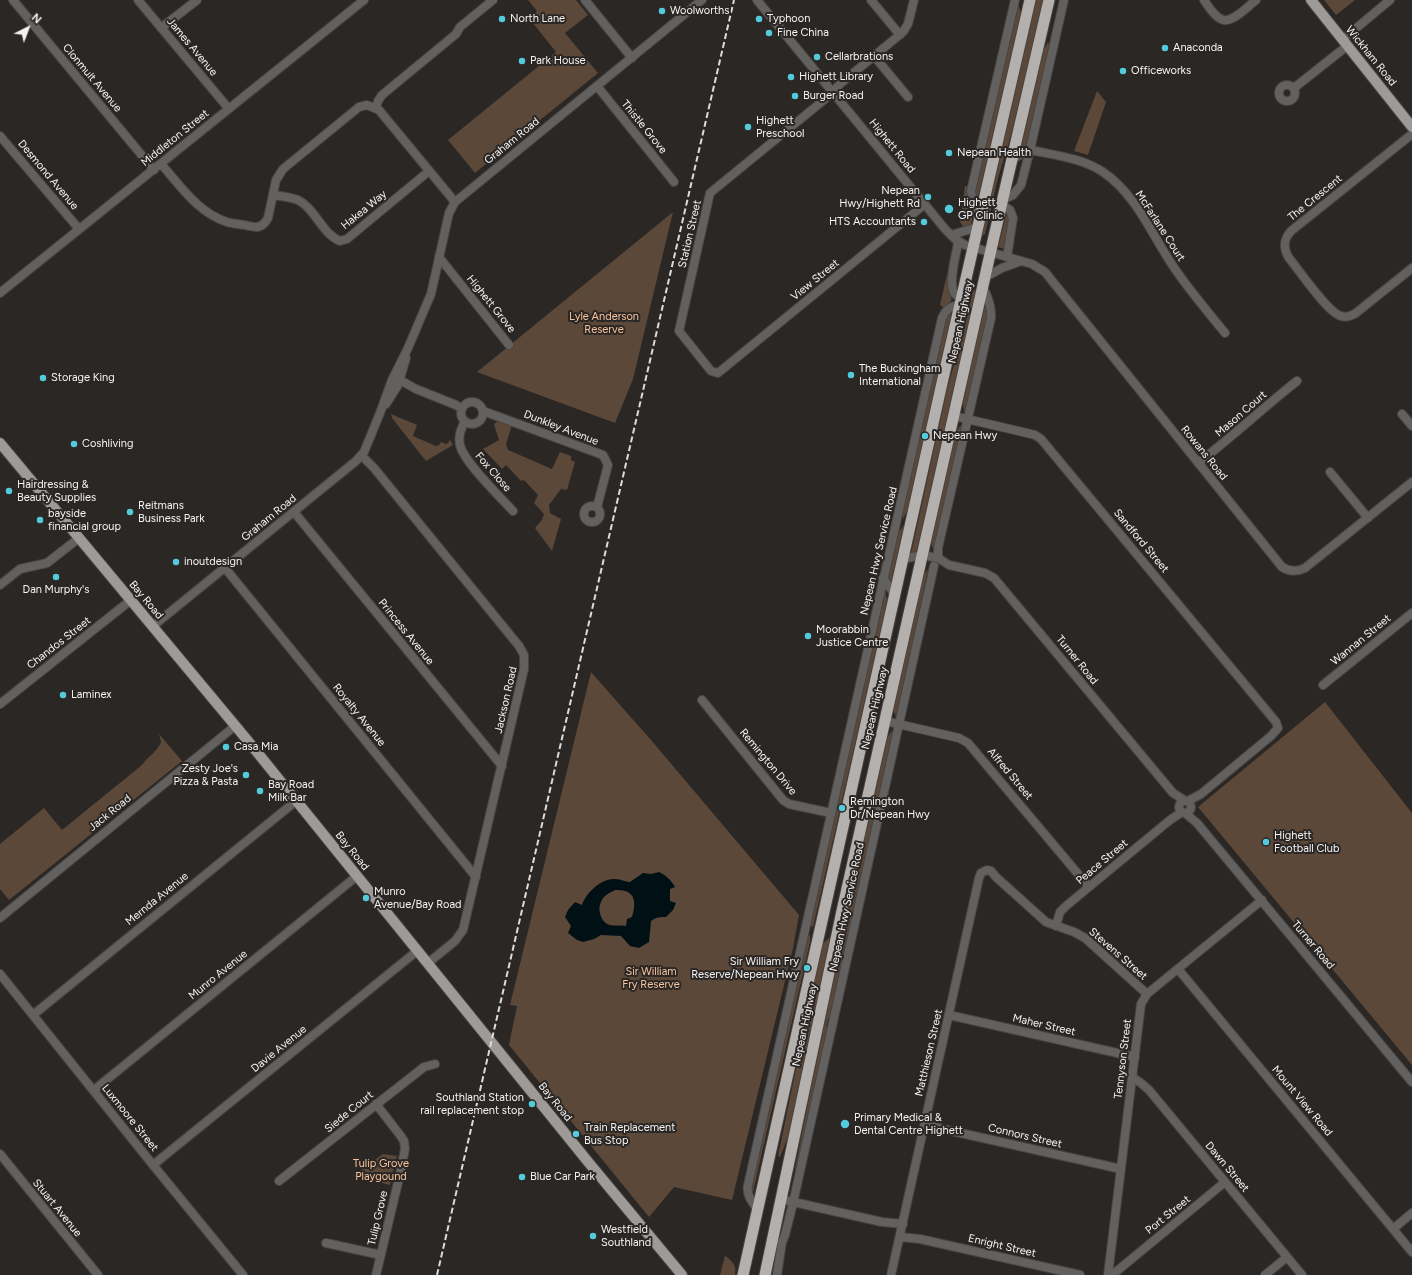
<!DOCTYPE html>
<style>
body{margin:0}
#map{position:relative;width:1412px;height:1275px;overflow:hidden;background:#2a2725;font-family:Figtree,sans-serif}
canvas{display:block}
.north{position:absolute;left:8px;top:8px;width:40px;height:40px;-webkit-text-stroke:3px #2a2725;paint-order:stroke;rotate:42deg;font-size:11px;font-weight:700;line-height:16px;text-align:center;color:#f6f4f3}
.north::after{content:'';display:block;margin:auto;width:14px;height:18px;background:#f6f4f3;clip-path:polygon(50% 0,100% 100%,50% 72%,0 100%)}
</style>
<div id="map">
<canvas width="1412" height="1275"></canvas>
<div class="north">N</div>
</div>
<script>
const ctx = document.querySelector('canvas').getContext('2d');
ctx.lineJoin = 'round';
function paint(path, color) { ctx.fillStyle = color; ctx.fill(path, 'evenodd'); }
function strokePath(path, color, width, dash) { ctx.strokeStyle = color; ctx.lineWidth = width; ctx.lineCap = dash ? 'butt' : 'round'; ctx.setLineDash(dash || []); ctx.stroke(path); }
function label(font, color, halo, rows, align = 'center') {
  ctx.font = font + ' Figtree,sans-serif'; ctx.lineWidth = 4; ctx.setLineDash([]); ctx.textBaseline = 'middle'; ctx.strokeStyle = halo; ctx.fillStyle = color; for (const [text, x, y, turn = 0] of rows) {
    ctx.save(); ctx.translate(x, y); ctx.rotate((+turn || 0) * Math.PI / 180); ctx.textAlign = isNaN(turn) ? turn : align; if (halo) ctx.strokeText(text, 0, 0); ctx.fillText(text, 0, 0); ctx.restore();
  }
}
paint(new Path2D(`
 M528 0H576L588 15 565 33 598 73 475 173 448 140 556 52 529 18 537 11Z
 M1036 0H1043L1014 125 998 178 985 234 982 236Z
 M1324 0H1355L1336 15Z
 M1018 4 1021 13 1020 19 979 194 976 201V188Z
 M1048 42 1050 47 1026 152 1020 153 1043 51Z
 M1097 91 1106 102 1088 155 1074 151Z
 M965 186H967C967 192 967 198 969 204 971 212 974 218 970 227L965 229 960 222Z
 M673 212 633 379 615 423 477 372Z
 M1007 212C1011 225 1005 236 1005 249L998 247Z
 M947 274C948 277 953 298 951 301 950 303 947 306 944 308L940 305Z
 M975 290 976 291 921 538C919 545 919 552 911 554L948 385 962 338 973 291Z
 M987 304 988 318 966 412H964L963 403 983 312 985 305Z
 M950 313H951V317L911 500 907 511 903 519V511L947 316Z
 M391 414 417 425 413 436 436 446 439 445 441 442 446 444 448 443 450 440 453 445 426 461 392 418Z
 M499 420 512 425 506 444 508 450 552 469 560 452 571 456V460L575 462 567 490 561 489 549 505 550 513 561 519 552 551 535 528 542 520 544 514 534 503 538 495 524 480 521 481 506 465 502 469 483 449 499 440 494 424Z
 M960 426H963L936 552H934L931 543 933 533 956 432Z
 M904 525 892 578 891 582 889 580V575L898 533Z
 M928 569 898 714 896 716 893 710 923 576Z
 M884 584 887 600 886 608 813 927 811 926V920L881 609Z
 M591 672 651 740 799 915 793 948 732 1200 674 1187 649 1217 509 1045 517 1006 510 1005Z
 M1325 702 1412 813V1065L1198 807Z
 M893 731 830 1017C827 1020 826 1025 827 1029L797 1170 795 1169C823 1025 855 882 887 738L891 732Z
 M159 734 182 761 9 900 0 889V844L44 808 62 830 142 765C148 756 157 752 161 742Z
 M807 932 810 936V942L753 1192H751Z
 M829 938 830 940 788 1137 780 1157 778 1156 822 943 825 942Z
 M383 1154 397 1156 390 1185 353 1176Z
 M725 1256C732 1260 737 1266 735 1275H720Z`), '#5c4839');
paint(new Path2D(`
 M659 872C667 876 671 880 675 887L670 889V901L676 903 673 910 666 917C660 917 656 917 651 921L649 942 639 948 630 946 621 936 601 935 594 939 583 942 577 940 568 933 571 926 565 917 568 910 575 902 582 905C586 893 601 878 615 879 621 879 625 882 630 882L643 873 651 874ZM615 890C635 889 637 901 632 917L627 919 626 926C621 925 614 926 610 925 601 923 597 909 601 902 603 896 609 893 615 890Z`), '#001014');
const minor = new Path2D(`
 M13 0 154 170
 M138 0 229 109
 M585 0 632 58
 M757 0 945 229 955 239 965 245 1032 264 1045 272 1282 567C1290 572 1297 572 1305 568L1412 482
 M871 0 900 35
 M914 0 908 24 903 32 840 84 830 95 710 193 679 331 711 371 718 373 925 204
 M1204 0C1208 6 1214 16 1221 19 1231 25 1248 6 1256 0
 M161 28 197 0
 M1342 40 1390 0
 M874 56 908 97
 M1279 93a8 8 0 1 1 16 0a8 8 0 1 1-16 0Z
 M597 86 674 182
 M1294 88 1347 46
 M376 108 378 101 382 95 456 34 460 27 493 0
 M1412 134 1291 231C1283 240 1283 248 1289 258 1299 270 1328 313 1341 316 1346 318 1351 316 1356 313L1412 268
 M0 136 79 229
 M1012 159 1030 150C1054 155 1082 158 1103 172 1137 195 1152 236 1175 269 1190 291 1208 312 1225 333
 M161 164C180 185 198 213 227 222 233 224 239 224 245 225 256 228 262 229 268 218L276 180 283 169 359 107 367 105 379 110 455 202
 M273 195C281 196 290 197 298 200 315 208 322 234 340 241L347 239 429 171
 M1002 200 1013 195 1021 185 1030 150 1064 0
 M1002 205 1010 210 1013 218 1007 257
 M979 220 974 207 971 191 1015 0
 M951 235 978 227
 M958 242C957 253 946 287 956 295 957 295 962 297 962 298
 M439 257 509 345
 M984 278 1002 268 1021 261
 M0 293 364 0
 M392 380H400L416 389 456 405 462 409
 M461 413a11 11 0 1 1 22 0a11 11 0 1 1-22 0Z
 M386 404 398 385 406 358
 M483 411 603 455 608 465 597 507
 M1402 414 1412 426
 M954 416 1027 433 1035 435 1041 439 1276 722 1278 728 1271 736 1201 794 1188 801
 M465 421C461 429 458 436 460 445 463 461 501 498 513 511
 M362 456 374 468 519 646 524 655V669L463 930 455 941 428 963
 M1198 463C1232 437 1264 407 1297 381
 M1330 472 1368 518
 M584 514a8 8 0 1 1 16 0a8 8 0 1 1-16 0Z
 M294 512 502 766
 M938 558V548L991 318C992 307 988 297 983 287
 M903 559 922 555 938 558 949 565 985 573 994 578 1173 793 1184 800
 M225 568 476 877
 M883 578 895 595
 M0 585 20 569 47 563 79 538
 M153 626 356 461 364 452 380 413 392 380 408 348 431 294 449 213 455 202 702 0
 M1323 685 1412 613
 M702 700 783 800 789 804 831 813
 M0 704 131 600
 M885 721 959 738 968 743 1089 887
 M1179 807a6 6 0 1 1 12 0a6 6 0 1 1-12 0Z
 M1185 813 1197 823 1412 1082
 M0 918 235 726
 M1056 926 1060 912 1066 906 1170 820 1182 812
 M1178 969 1393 1229 1412 1213
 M0 974 153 1165 243 1275
 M33 1015 296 801
 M949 1015 1135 1057
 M1132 1077 1141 1083 1149 1090 1302 1275
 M94 1090 357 876
 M925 1125 1121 1169
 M0 1154 98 1275
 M153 1165 417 951
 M279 1181 424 1067 435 1064
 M789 1201 882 1222 903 1224
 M758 1210C752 1202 746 1195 748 1185L942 318C946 309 951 306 960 305
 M1393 1229 1412 1252
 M900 1237 920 1239 1080 1275
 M326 1243 381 1255
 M376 1275 400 1174 405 1149 404 1141 400 1135 376 1104
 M777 1275 782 1242 785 1235 793 1203 934 566
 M891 1275 979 878 981 873 987 870 991 871 996 877 1046 922 1074 932 1085 938 1147 994
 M1108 1275 1141 1004 1147 994 1262 900
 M1112 1275 1225 1182
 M1265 1275 1287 1257`);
const major = new Path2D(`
 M1311 0 1412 127
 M0 443 248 741 589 1163 682 1275`);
const highway = new Path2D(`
 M743 1275 942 383 1030 0
 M765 1275 842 911 993 241 1049 0`);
strokePath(minor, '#474442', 10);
strokePath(major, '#474442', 12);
strokePath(highway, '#474442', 13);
strokePath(minor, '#626160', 8);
strokePath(major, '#9d9a98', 10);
strokePath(highway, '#b4b0ae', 11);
strokePath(new Path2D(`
 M437 1275 734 0`), '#dedcdb', 2, [6, 3]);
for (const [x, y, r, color] of [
 [662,11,4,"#53cbdb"],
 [502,19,4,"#53cbdb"],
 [759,19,4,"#53cbdb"],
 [769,33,4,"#53cbdb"],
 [1165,48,4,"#53cbdb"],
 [817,57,4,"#53cbdb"],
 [522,61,4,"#53cbdb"],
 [1123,71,4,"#53cbdb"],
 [791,77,4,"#53cbdb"],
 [795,96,4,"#53cbdb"],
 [748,127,4,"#53cbdb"],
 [949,153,4,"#53cbdb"],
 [928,197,4,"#53cbdb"],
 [949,209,5,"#53cbdb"],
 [924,222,4,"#53cbdb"],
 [851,375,4,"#53cbdb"],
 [43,378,4,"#53cbdb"],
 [925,436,4,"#53cbdb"],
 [74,444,4,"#53cbdb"],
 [9,491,4,"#53cbdb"],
 [130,512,4,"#53cbdb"],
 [40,520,4,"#53cbdb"],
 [176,562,4,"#53cbdb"],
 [56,577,4,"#53cbdb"],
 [808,636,4,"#53cbdb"],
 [63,695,4,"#53cbdb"],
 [226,747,4,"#53cbdb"],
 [246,775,4,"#53cbdb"],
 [260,791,4,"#53cbdb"],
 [842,808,4,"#53cbdb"],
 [1266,842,4,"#53cbdb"],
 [366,898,4,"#53cbdb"],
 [807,968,4,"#53cbdb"],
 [532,1104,4,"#53cbdb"],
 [845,1124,5,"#53cbdb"],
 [576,1134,4,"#53cbdb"],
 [522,1177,4,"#53cbdb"],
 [593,1236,4,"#53cbdb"]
]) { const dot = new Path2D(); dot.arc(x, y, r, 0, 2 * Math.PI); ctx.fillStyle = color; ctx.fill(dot); strokePath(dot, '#2a2725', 1.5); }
label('11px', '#f6f4f3', '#2a2725', [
 ["Woolworths",670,11],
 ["North Lane",510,19],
 ["Typhoon",767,19],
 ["Fine China",777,33],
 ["Anaconda",1173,48],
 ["Cellarbrations",825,57],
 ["Park House",530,61],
 ["Officeworks",1131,71],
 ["Highett Library",799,77],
 ["Burger Road",803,96],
 ["Highett",756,121],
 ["Preschool",756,134],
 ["Nepean Health",957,153],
 ["Nepean",920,191,"right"],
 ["Hwy/Highett Rd",920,204,"right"],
 ["Highett",958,203],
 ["GP Clinic",958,216],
 ["HTS Accountants",916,222,"right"],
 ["The Buckingham",859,369],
 ["International",859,382],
 ["Storage King",51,378],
 ["Nepean Hwy",933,436],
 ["Coshliving",82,444],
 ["Hairdressing &",17,485],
 ["Beauty Supplies",17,498],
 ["Reitmans",138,506],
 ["Business Park",138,519],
 ["bayside",48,514],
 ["financial group",48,527],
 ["inoutdesign",184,562],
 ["Dan Murphy's",56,590,"center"],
 ["Moorabbin",816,630],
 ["Justice Centre",816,643],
 ["Laminex",71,695],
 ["Casa Mia",234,747],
 ["Zesty Joe's",238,769,"right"],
 ["Pizza & Pasta",238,782,"right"],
 ["Bay Road",268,785],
 ["Milk Bar",268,798],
 ["Remington",850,802],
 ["Dr/Nepean Hwy",850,815],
 ["Highett",1274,836],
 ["Football Club",1274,849],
 ["Munro",374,892],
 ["Avenue/Bay Road",374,905],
 ["Sir William Fry",799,962,"right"],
 ["Reserve/Nepean Hwy",799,975,"right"],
 ["Southland Station",524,1098,"right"],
 ["rail replacement stop",524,1111,"right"],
 ["Primary Medical &",854,1118],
 ["Dental Centre Highett",854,1131],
 ["Train Replacement",584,1128],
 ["Bus Stop",584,1141],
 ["Blue Car Park",530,1177],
 ["Westfield",601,1230],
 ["Southland",601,1243]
], 'left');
label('11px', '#f6f4f3', '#2a2725', [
 ["James Avenue",192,47,50],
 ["Wickham Road",1371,56,51],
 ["Clonmult Avenue",92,78,50],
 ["Thistle Grove",644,127,51],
 ["Middleton Street",175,138,-39],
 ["Graham Road",512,141,-39],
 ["Highett Road",892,146,51],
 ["Desmond Avenue",48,175,50],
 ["The Crescent",1315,198,-39],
 ["Hakea Way",364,210,-39],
 ["McFarlane Court",1160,226,57],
 ["Station Street",690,234,-77],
 ["View Street",815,280,-39],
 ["Highett Grove",491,304,51],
 ["Nepean Highway",961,322,-78],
 ["Mason Court",1241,414,-41],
 ["Dunkley Avenue",561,428,21],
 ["Rowans Road",1204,453,51],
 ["Fox Close",493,472,49],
 ["Graham Road",269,518,-39],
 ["Sandford Street",1141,541,50],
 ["Nepean Hwy Service Road",879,551,-77],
 ["Bay Road",146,600,50],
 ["Princess Avenue",406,632,51],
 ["Wannan Street",1361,640,-39],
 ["Chandos Street",59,643,-38],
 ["Turner Road",1077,660,51],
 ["Jackson Road",506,700,-77],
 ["Nepean Highway",875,708,-77],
 ["Royalty Avenue",359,715,51],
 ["Remington Drive",768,762,50],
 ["Alfred Street",1010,774,50],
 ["Jack Road",110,813,-39],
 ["Bay Road",352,851,51],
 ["Peace Street",1102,862,-40],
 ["Mernda Avenue",157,899,-39],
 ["Nepean Hwy Service Road",847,907,-78],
 ["Turner Road",1313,945,50],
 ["Stevens Street",1118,954,41],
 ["Munro Avenue",218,975,-39],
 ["Nepean Highway",805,1025,-78],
 ["Maher Street",1044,1025,13],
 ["Davie Avenue",279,1049,-39],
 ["Matthieson Street",929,1053,-77],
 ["Tennyson Street",1123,1059,-83],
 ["Mount View Road",1302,1101,50],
 ["Bay Road",555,1102,51],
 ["Siede Court",349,1112,-39],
 ["Luxmoore Street",130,1118,51],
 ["Connors Street",1025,1136,13],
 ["Dawn Street",1227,1167,50],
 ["Stuart Avenue",57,1208,51],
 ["Port Street",1168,1215,-39],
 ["Tulip Grove",378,1218,-77],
 ["Enright Street",1002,1246,13]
]);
label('11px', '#fac49e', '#2a2725', [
 ["Lyle Anderson",604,317],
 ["Reserve",604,330],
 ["Sir William",651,972],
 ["Fry Reserve",651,985],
 ["Tulip Grove",381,1164],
 ["Playgound",381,1177]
]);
</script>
